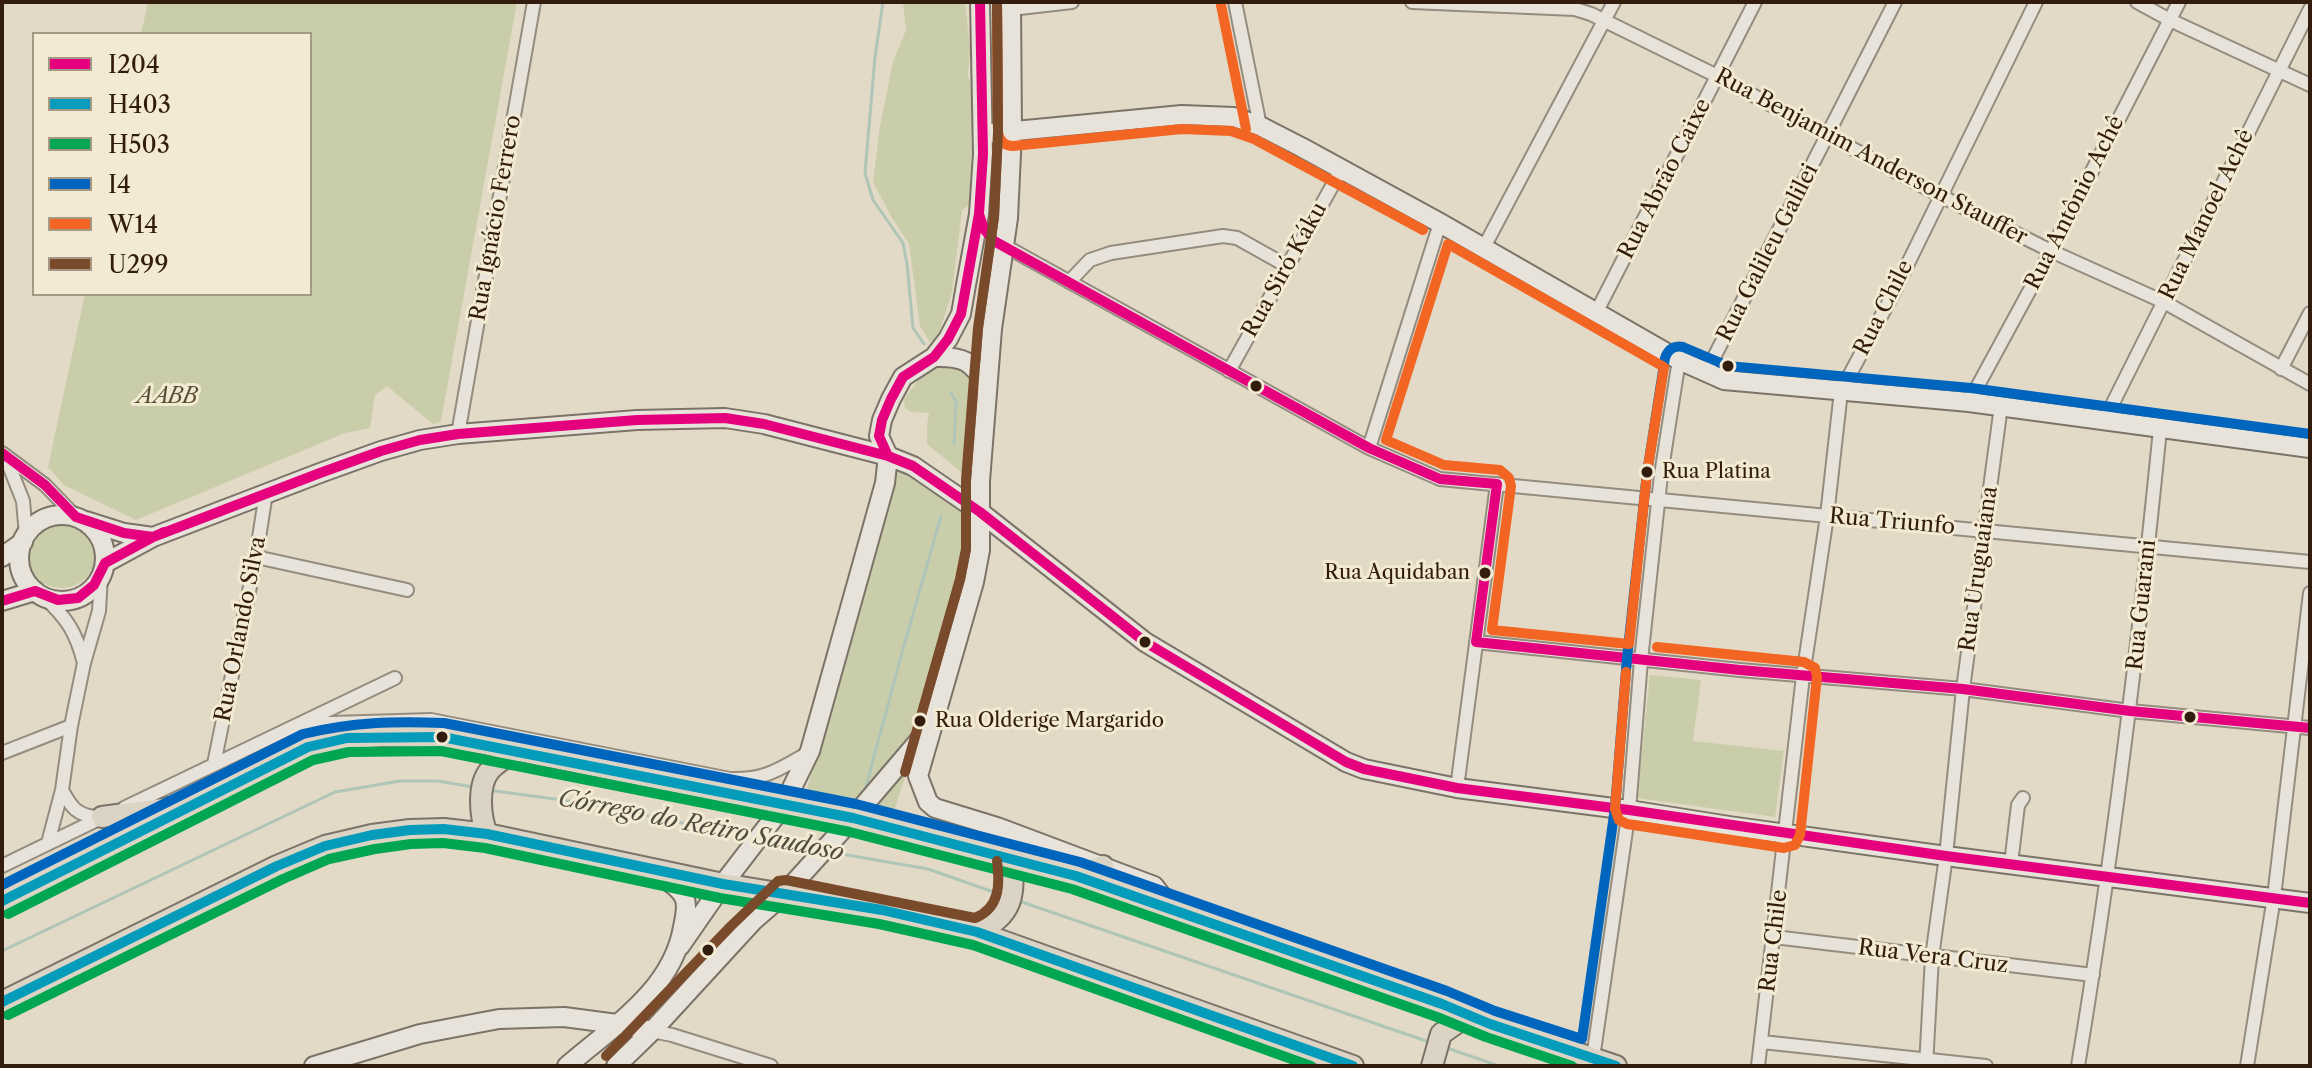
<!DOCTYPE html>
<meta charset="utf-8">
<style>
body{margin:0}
#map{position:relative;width:2312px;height:1068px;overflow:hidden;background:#e2dac6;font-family:"Libre Caslon Text",serif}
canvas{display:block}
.frame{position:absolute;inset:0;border:4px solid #321c0d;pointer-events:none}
.legend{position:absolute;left:32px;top:32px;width:280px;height:264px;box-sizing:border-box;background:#f3ead3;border:2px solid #a69884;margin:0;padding:10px 14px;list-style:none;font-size:24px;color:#321c0d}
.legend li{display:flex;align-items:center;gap:16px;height:40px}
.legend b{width:40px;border:2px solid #a69884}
</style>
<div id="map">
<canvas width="2312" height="1068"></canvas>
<div class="frame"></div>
<ul class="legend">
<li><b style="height:10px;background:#e5007d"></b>I204</li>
<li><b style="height:10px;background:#059bbb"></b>H403</li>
<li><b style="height:10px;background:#00a651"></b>H503</li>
<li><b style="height:10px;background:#0065bd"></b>I4</li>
<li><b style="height:10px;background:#f26522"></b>W14</li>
<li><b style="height:10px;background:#7a4b2a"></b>U299</li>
</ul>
</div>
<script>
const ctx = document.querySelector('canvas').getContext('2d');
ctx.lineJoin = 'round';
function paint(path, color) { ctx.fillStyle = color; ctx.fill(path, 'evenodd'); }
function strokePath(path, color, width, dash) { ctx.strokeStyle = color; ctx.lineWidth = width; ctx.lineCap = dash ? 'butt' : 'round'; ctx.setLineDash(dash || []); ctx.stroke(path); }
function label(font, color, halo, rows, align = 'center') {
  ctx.font = font + ' "Libre Caslon Text",serif'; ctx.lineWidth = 6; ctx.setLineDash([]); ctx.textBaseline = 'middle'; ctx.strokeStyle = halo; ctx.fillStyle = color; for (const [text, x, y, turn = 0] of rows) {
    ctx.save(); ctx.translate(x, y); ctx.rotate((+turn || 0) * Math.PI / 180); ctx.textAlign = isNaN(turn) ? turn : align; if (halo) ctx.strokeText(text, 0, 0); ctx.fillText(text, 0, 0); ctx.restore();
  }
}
paint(new Path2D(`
 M148 2H517L441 421 433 424 387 386 375 395 370 428 345 433 136 520 64 485 48 467 85 294H310V34H141Z
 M903 2H965L970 49 968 76 975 94 978 122 971 140 977 166 972 203 962 210 952 292 937 339 930 342 920 326 909 244 892 218 873 182 880 126 893 62 906 30Z
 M943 363 961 366C964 371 970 377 971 383 977 405 971 453 965 475L927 444V425L929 413 911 412 905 408 904 399 924 373Z
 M895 465 972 519 969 573 894 812 807 789Z
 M25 552a36 36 0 1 1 72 0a36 36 0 1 1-72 0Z
 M1650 675 1701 680 1693 741 1784 751 1775 817 1637 798Z`), '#cacda9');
strokePath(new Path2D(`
 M883 2 875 57 865 173 873 200 903 243 907 264 913 328 924 344
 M951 393 956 402 954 444
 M488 790 584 803 752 837
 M865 790 903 649 941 516
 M767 840 815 849
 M830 852 928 869 1005 896
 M1019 901 1432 1043
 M2 951 335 792 400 781H438L473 787
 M1447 1048 1499 1066`), '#afc5b8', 3);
const street = new Path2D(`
 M1235 2 1260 126
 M1412 2 1575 9 1591 14 1717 76 1941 196 2051 251 2164 302 2310 384
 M2137 2 2170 20 2310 85
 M1011 9 1072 2
 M1005 246 1369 448 1440 479 2310 562
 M1483 249 1614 2
 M1069 282 1090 260 1111 253 1223 236 1237 238 1287 266
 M1596 313 1755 2
 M2281 369 2310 313
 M1229 371 1341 170
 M1706 373 1895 2
 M1969 402 2051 251 2179 2
 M2104 421 2310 9
 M458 434 534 2
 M1369 448 1440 223
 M2 453 45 485 76 517
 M6 458 23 501 26 535
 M256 557 407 590
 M43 596C67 618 76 632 84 663
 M1476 642 1740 670 1963 689 2130 711 2310 728
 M299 724 431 720 730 779C765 780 778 770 808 753
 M2 753 71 726
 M214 764 256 557 266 493
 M1457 788 1497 484
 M62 790C71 807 77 816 98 817
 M124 808 395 678
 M48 843 62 790 71 726 84 663 99 611 101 576
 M2011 864 2018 805 2023 798
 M2 866 107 815
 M1774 937 2093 975
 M652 1031 672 1035 771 1066
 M1762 1042 1986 1066
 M1593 1058 1629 810 1641 660 1661 475 1679 360
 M1758 1066 1803 676 1827 516 1841 391 1893 294 2036 2
 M1926 1066 1932 957 1946 856 1963 689 2001 406
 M2078 1066C2113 854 2139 642 2160 429
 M2247 1066 2274 897 2310 593`);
const secondary = new Path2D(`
 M1011 2 1012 132 1008 218 992 329 980 481V550L974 582 918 776 928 802 935 808 997 827 1154 886 1174 912
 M984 134 1182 115 1234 117 1260 126 1301 147 1440 223 1679 360 1724 380 1969 402 2310 448
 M934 357C964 356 971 361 987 385
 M19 558a43 43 0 1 1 86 0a43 43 0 1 1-86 0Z
 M86 521 124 533 153 537
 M2 557 23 542
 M105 563 153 537 320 473 381 451 420 440 458 434 637 420 725 418 764 424 888 456 913 466 980 512 1145 642 1346 762 1364 769 1457 788 1629 810 1729 826 1946 856 2310 903
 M2 601 35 591
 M680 946 723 884 783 806 810 751 885 483 888 456 879 436 882 420 891 399 903 377 934 357 948 339 961 314 966 285 979 214 983 154 980 2
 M314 1066 420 1034 499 1019 564 1017 617 1024 652 1031
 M567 1066C613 1026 672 991 683 927 685 918 688 905 684 897 678 885 661 876 650 870
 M616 1066 652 1031 753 921 784 894 853 818 928 730`);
const primary = new Path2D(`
 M102 817 178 807
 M487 834C480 817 477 785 490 770 498 761 508 756 518 750
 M1076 876 1103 866
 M2 901 308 747 347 738 387 736 442 737 484 744 853 818 1076 876 1442 1004 1490 1024 1616 1066
 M977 932C1012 916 1016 895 1011 859
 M2 1002 277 866 325 846 372 835 410 830 444 829 487 834 723 884 882 910 977 932 1353 1066
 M1432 1066 1441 1034 1458 1022 1473 1017`);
strokePath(street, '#948c7f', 16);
strokePath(secondary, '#7b7367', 22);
strokePath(primary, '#7b7367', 24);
strokePath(street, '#e8e3da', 12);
strokePath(secondary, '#e8e3da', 18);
strokePath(primary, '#dbd4c5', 20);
strokePath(new Path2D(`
 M979 214 984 229 994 241 1369 448 1440 479 1497 484 1476 642 1740 670 1963 689 2130 711 2310 728
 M2 453 45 485 76 517 124 533 153 537 164 532
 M888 456 879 436 882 420 891 399 903 377 934 357 948 339 961 314 979 214 983 154 980 2
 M2 601 35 591 58 600 78 598 94 585 105 563 153 537 320 473 381 451 420 440 458 434 637 420 725 418 764 424 888 456 913 466 980 512 1145 642 1346 762 1364 769 1457 788 1629 810 1946 856 2310 903`), '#e5007d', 10);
strokePath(new Path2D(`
 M2 901 308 747 347 738 442 737 853 818 1076 876 1442 1004 1490 1024 1616 1066
 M2 1002 277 866 325 846 372 835 410 830 444 829 487 834 723 884 882 910 977 932 1353 1066`), '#059bbb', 10);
strokePath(new Path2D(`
 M8 914 313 760 349 752 441 751 850 832 1072 889 1437 1017 1486 1037 1572 1066
 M8 1015 283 879 329 859 375 849 411 844 443 843 485 848 720 898 879 924 973 945 1311 1066`), '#00a651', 10);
strokePath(new Path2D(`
 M2 885 303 734C353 722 394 721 444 723L856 804 1080 862 1447 991 1495 1011 1582 1039 1615 808 1627 658 1647 473 1665 358C1668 349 1674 345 1683 347L1728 366 1971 388 2310 434`), '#0065bd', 10);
strokePath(new Path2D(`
 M997 2 998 133C1000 142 1005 146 1013 146L1182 129 1231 131 1254 139 1423 230
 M1221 5 1246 129
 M1448 244 1664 367 1647 473 1629 644 1492 630 1511 486 1509 478 1500 470 1444 465 1386 440Z
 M1626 672 1615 809 1619 820 1627 824 1784 848 1795 845 1800 835 1817 677 1815 668 1804 662 1657 647`), '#f26522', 10);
strokePath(new Path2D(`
 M905 772 960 579 966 549V480L978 328 994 217 998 132 997 2
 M606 1056 731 926 778 881 786 880 975 918C1000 908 1000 884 997 861`), '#7a4b2a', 10);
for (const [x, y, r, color] of [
 [1728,366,7,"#321c0d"],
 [1256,386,7,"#321c0d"],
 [1647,472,7,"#321c0d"],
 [1485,573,7,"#321c0d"],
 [1145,642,7,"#321c0d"],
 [2190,717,7,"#321c0d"],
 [920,721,7,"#321c0d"],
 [442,737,7,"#321c0d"],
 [708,950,7,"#321c0d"]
]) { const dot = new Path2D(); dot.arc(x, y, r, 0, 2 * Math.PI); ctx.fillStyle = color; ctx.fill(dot); strokePath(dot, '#f3ead3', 3); }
label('20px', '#321c0d', '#f3ead3', [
 ["Rua Platina",1662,472],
 ["Rua Aquidaban",1470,573,"right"],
 ["Rua Olderige Margarido",935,721]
], 'left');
label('22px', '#321c0d', '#f3ead3', [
 ["Rua Benjamim Anderson Stauffer",1871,157,28],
 ["Rua Abrão Caixe",1665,179,-63],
 ["Rua Antônio Achê",2075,203,-63],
 ["Rua Manoel Achê",2207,215,-64],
 ["Rua Ignácio Ferrero",496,218,-80],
 ["Rua Galileu Galilei",1768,253,-63],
 ["Rua Siró Káku",1285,270,-61],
 ["Rua Chile",1884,308,-63],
 ["Rua Triunfo",1892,522,5],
 ["Rua Uruguaiana",1979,569,-82],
 ["Rua Guarani",2142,605,-84],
 ["Rua Orlando Silva",241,629,-79],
 ["Rua Chile",1774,941,-83],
 ["Rua Vera Cruz",1933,957,7]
]);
label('italic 22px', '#5a4e35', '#f3ead3', [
 ["AABB",167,397]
]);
label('italic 24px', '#514c3f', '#f3ead3', [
 ["Córrego do Retiro Saudoso",701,826,11]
]);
</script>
